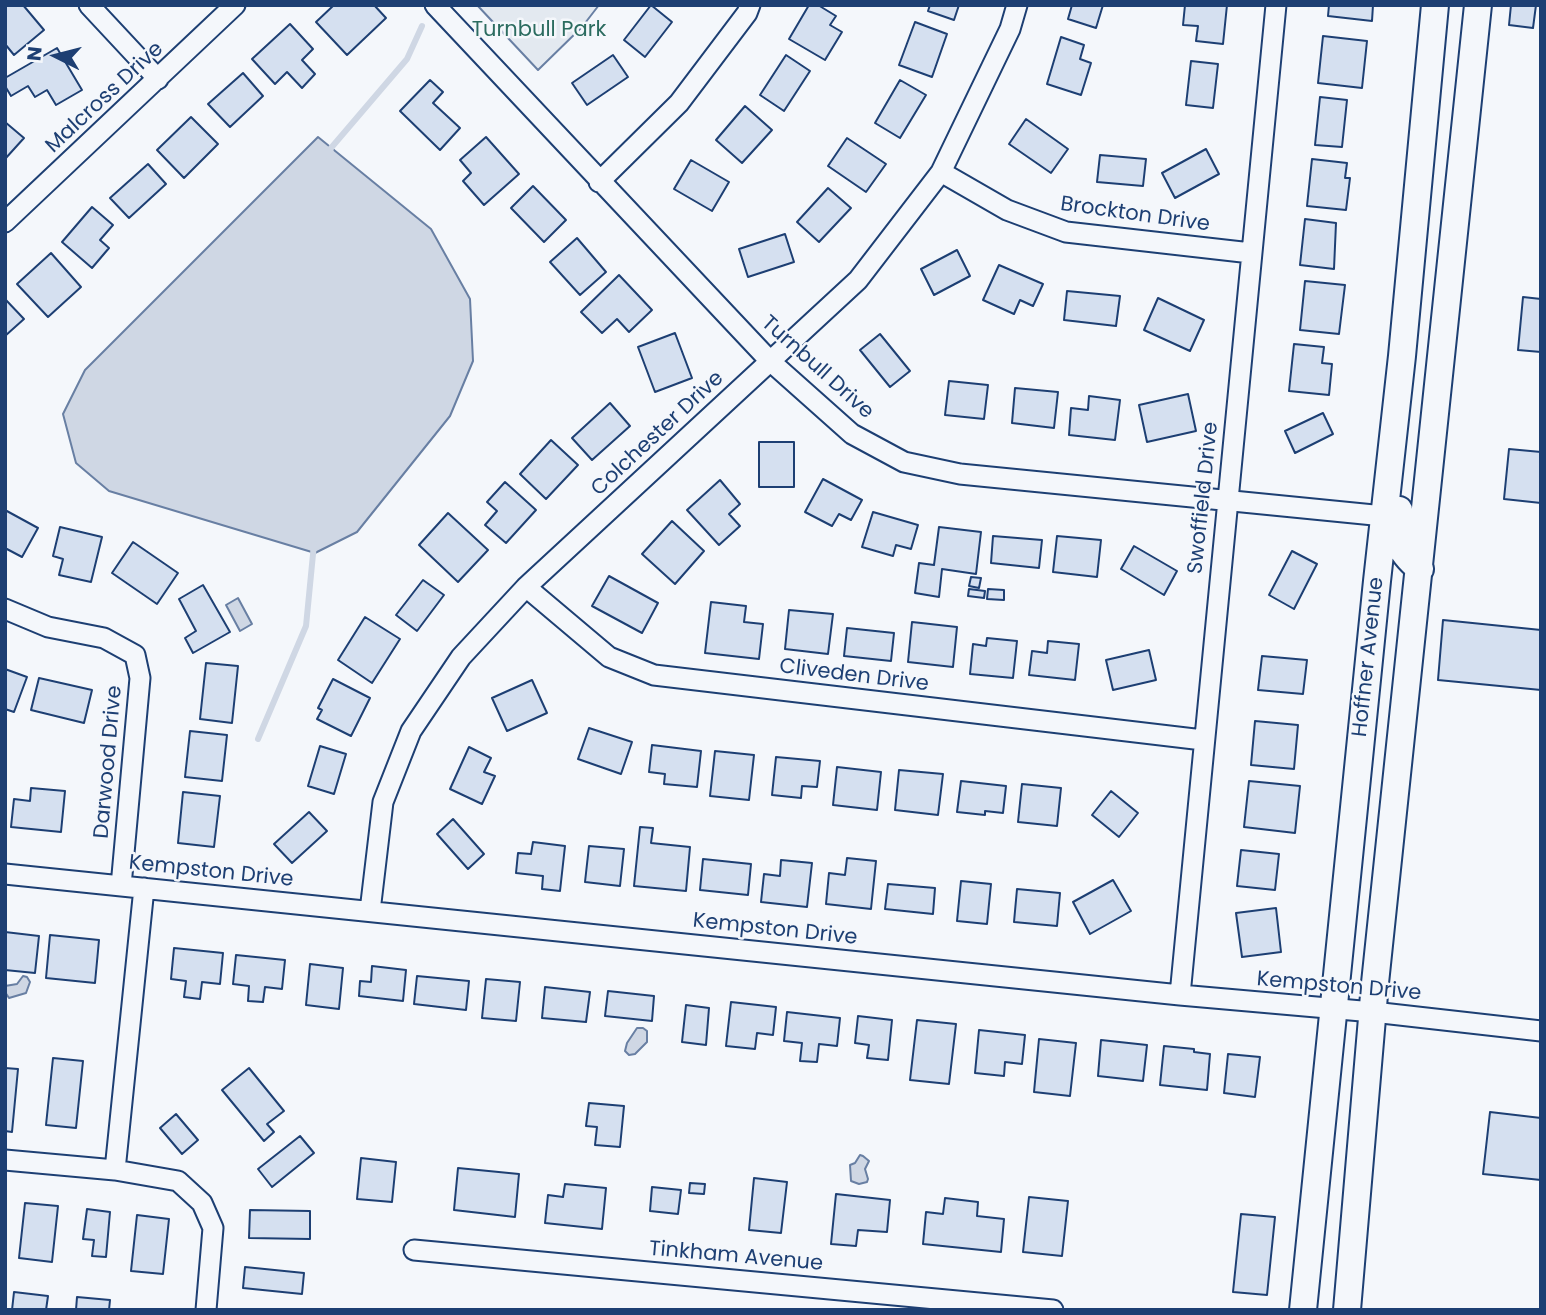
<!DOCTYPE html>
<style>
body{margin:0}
#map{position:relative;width:1546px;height:1315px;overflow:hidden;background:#f4f7fb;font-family:Poppins,sans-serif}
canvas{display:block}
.frame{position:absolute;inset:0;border:7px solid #1d3f73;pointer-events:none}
.north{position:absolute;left:21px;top:21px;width:70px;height:70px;-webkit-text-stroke:5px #f4f7fb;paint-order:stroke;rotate:276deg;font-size:19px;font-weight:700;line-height:28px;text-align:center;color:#1d3f73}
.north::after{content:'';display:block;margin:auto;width:24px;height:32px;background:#1d3f73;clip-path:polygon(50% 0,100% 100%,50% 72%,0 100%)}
</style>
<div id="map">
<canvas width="1546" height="1315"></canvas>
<div class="frame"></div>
<div class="north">N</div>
</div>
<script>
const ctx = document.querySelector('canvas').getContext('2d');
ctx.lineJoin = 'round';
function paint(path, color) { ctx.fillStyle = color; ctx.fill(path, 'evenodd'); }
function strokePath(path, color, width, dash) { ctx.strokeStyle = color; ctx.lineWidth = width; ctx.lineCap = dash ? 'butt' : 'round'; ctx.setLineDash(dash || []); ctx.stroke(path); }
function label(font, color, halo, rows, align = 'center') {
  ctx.font = font + ' Poppins,sans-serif'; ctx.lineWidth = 5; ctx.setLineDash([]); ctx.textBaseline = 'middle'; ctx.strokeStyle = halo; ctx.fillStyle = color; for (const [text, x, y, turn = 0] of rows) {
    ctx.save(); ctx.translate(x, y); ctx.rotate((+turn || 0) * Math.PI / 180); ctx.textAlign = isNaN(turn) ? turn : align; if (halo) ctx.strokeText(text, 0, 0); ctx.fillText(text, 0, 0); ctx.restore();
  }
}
const green = new Path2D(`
 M477 5H599L582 27 538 70Z`);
paint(green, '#e3e9f0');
strokePath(green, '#687fa3', 2);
const water = new Path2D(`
 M318 137 431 229 470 299 473 361 450 416 357 532 315 553 109 491 76 463 63 414 85 370Z
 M238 598 252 624 240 631 226 605Z
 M23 976 27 977 30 982 26 993 9 998 5 992V986L17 984Z
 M637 1028H643L647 1031V1042L635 1054 629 1055 625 1051 627 1043Z
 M860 1155 863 1156 869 1161 865 1169 868 1179 867 1182 859 1184 851 1181 850 1165 855 1163Z`);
paint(water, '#cfd7e4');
strokePath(water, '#687fa3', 2);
strokePath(new Path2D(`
 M329 156 331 148 407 59 422 26
 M258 739 306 626 314 544`), '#cfd7e4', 6);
const building = new Path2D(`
 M5 5H23L44 30 14 55 5 44Z
 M334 5H374L386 18 347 55 316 22Z
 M651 5 672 22 645 57 624 40Z
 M809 5H818L836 16 830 25 842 32 825 60 789 39Z
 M930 5H959L954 20 928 11Z
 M1072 5H1103L1096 28 1068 19Z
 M1185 5H1227L1223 44 1196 41 1198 26 1183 25Z
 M1329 5H1373L1372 21 1328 16Z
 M1511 5H1536L1533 28 1509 25Z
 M915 22 947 34 932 77 899 65Z
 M290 24 313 49 302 60 315 74 302 88 287 72 275 84 252 59Z
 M1323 36 1367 41 1362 88 1318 83Z
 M1061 37 1084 45 1080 59 1091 63 1081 95 1047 84Z
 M57 48 82 90 56 105 47 90 35 97 28 86 11 96 5 86V78Z
 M613 55 628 77 587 105 572 83Z
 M786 55 810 71 784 111 760 95Z
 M1191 61 1218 64 1213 108 1186 105Z
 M243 73 263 96 230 127 208 104Z
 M430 80 443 92 433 103 460 128 440 150 400 111Z
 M900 80 926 95 900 138 875 123Z
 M1320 97 1347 100 1342 147 1315 145Z
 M745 106 772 130 742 163 716 140Z
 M191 117 218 144 184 178 157 150Z
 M1026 119 1068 149 1051 173 1009 144Z
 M5 122 24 138 5 159Z
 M486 137 519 174 484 205 463 181 471 173 460 160Z
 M847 138 886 164 866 192 828 166Z
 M1206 149 1219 174 1175 198 1162 173Z
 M1100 155 1146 159 1143 186 1097 182Z
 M1312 159 1347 163 1345 178H1350L1346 210 1307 206Z
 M691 160 729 182 712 211 674 189Z
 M148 164 166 184 129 218 110 198Z
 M533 186 566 220 544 242 511 208Z
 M828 188 851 208 819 242 797 222Z
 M92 207 113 225 100 240 109 248 92 268 62 242Z
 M1305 219 1336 223 1334 269 1300 265Z
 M785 234 794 262 748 277 739 249Z
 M577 238 606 272 580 295 550 262Z
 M957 250 970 276 934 295 921 269Z
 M51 253 81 287 48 317 17 284Z
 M999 265 1043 284 1033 306 1020 300 1014 314 983 300Z
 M619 275 652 310 629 332 617 319 602 333 581 312Z
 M1305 281 1345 285 1339 334 1300 330Z
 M1067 291 1120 296 1116 326 1064 320Z
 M1523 297 1541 299V352L1518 350Z
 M1158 298 1204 320 1190 351 1144 330Z
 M5 299 24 319 5 336Z
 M675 333 692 378 655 392 638 347Z
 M880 334 910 371 890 387 860 350Z
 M1294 344 1324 347 1322 363 1332 364 1329 395 1289 391Z
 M949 381 988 385 984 419 945 415Z
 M1015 388 1058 392 1054 428 1012 423Z
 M1188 394 1196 431 1147 442 1139 405Z
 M1089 396 1120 400 1115 440 1069 435 1071 408 1088 410Z
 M610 403 630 426 592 460 572 438Z
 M1323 413 1333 434 1295 453 1285 431Z
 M551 440 578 465 546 499 520 474Z
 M759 442H794V487H759Z
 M1509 449 1541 452V503L1504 499Z
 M823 479 862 500 851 520 839 514 832 526 805 512Z
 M720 480 740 504 729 514 740 526 719 545 687 510Z
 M505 482 536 510 506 543 485 525 497 511 487 502Z
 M5 510 38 528 22 557 5 548Z
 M873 512 918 525 911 549 896 545 893 556 862 547Z
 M448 513 488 550 458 582 419 545Z
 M672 521 704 551 675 584 642 554Z
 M60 527 102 537 91 582 59 575 63 559 53 556Z
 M939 527 981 532 976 574 942 569 939 597 915 593 919 563 934 565Z
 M993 536 1042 540 1039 568 991 563Z
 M1057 536 1101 540 1097 577 1053 572Z
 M133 542 178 573 157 604 112 573Z
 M1134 546 1177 571 1164 595 1121 569Z
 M1292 551 1317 564 1294 609 1269 595Z
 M609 576 658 603 642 633 592 606Z
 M971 577 981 578 979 588 969 586Z
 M423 580 444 595 417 631 396 615Z
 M203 585 230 632 193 653 185 638 196 631 179 599Z
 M969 589 985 591 984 598 968 596Z
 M988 589 1004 590V600L987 599Z
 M711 602 746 606 744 622 763 624 759 659 705 653Z
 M789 610 833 614 828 654 785 649Z
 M365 617 400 639 372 683 338 660Z
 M1443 620 1541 630V690L1438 680Z
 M912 622 957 627 953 667 908 662Z
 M847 628 894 633 891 661 844 656Z
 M987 638 1017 641 1013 678 970 674 973 644 986 646Z
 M1048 641 1079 644 1075 680 1029 675 1032 651 1047 653Z
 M1149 650 1156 680 1113 690 1106 660Z
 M1262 656 1307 660 1303 694 1258 690Z
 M206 663 238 666 232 723 200 719Z
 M5 669 27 677 14 712 5 709Z
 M39 678 92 690 84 723 31 710Z
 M333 679 370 698 351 736 317 719 322 710 318 708Z
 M532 680 547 713 507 731 492 698Z
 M1255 721 1298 725 1294 769 1251 765Z
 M589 728 632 742 621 774 578 759Z
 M190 731 227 735 222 781 185 777Z
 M652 745 701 751 697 787 664 784 665 774 649 772Z
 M320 746 346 754 334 794 308 786Z
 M469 747 491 758 484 772 495 776 482 804 450 789Z
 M715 751 754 755 749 800 710 796Z
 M776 757 820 761 817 787 802 786 801 798 772 795Z
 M837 767 881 772 877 810 833 805Z
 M899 770 943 774 938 815 895 810Z
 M961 781 1006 786 1003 813 985 811V815L957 812Z
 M1249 781 1300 786 1295 833 1244 827Z
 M1022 784 1061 788 1057 826 1018 822Z
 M31 788 65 791 61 832 11 827 14 799 30 801Z
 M1111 791 1138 813 1119 837 1092 815Z
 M183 792 220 796 214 847 178 843Z
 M309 812 327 831 292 863 274 844Z
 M453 819 484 854 468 869 437 834Z
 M640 827 653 828 651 843 690 847 686 891 634 886Z
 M533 842 565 846 560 891 542 889 543 876 516 873 518 853 531 854Z
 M589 846 624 849 620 886 585 882Z
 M1241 850 1279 854 1275 890 1237 886Z
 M847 858 876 861 871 909 826 904 829 873 845 875Z
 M703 859 751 864 748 895 700 890Z
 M781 860 812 863 807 907 761 902 764 874 780 876Z
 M1113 880 1131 911 1090 934 1073 902Z
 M961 881 991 884 987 924 957 921Z
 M888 884 935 888 933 914 885 909Z
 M1017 889 1060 893 1057 926 1014 922Z
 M1276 908 1281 952 1242 957 1236 913Z
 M5 932 39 936 35 973 5 970Z
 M50 935 99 940 95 983 46 978Z
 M174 948 223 953 220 984 202 982 200 999 184 997 186 981 171 979Z
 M236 955 285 960 282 989 265 987 263 1002 248 1001 249 986 233 984Z
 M310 964 343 968 339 1009 306 1005Z
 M372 966 406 970 403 1001 359 996 360 981 371 982Z
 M417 976 469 981 466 1010 414 1004Z
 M486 979 520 982 516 1021 482 1018Z
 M545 987 590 992 586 1022 542 1018Z
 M608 991 654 996 652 1021 605 1016Z
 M731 1002 776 1007 773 1035 757 1033 755 1049 726 1046Z
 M686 1005 709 1008 706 1045 682 1042Z
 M787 1012 840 1018 837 1046 819 1044 817 1062 800 1061 802 1043 784 1041Z
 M858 1016 892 1020 888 1060 867 1058 869 1045 855 1043Z
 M917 1020 956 1024 949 1084 910 1080Z
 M979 1030 1025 1035 1022 1064 1005 1062 1004 1076 975 1073Z
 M1039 1039 1076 1043 1070 1096 1034 1092Z
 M1101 1040 1147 1045 1143 1081 1098 1076Z
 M1164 1046 1194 1049V1052L1210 1054 1207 1090 1160 1085Z
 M1228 1054 1260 1057 1255 1097 1224 1093Z
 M53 1058 83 1061 76 1128 46 1125Z
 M5 1068 18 1069 12 1132 5 1131Z
 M249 1068 284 1111 267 1124 274 1132 264 1141 222 1090Z
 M589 1103 624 1106 620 1147 595 1145 597 1127 586 1126Z
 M1490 1112 1541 1118V1180L1483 1174Z
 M176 1114 198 1140 182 1154 160 1128Z
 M300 1136 314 1153 272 1187 258 1169Z
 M361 1158 396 1162 392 1202 357 1199Z
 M458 1168 519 1174 515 1217 454 1210Z
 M754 1178 787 1182 781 1233 749 1230Z
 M690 1183 705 1184 704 1194 689 1193Z
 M565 1184 606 1188 602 1229 545 1223 548 1195 563 1197Z
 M652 1187 681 1190 678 1214 650 1211Z
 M836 1194 890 1200 887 1232 858 1230 856 1246 831 1244Z
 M1029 1197 1068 1201 1062 1256 1023 1252Z
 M945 1198 978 1202 977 1216 1004 1219 1001 1252 923 1244 926 1212 943 1214Z
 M25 1203 58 1206 52 1262 19 1258Z
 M87 1209 110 1212 106 1257 92 1256 94 1240 83 1239Z
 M250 1210 310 1211V1239L249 1238Z
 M1241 1214 1275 1217 1267 1295 1233 1292Z
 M137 1215 169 1219 163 1274 131 1271Z
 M245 1267 304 1273 302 1294 243 1288Z
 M14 1292 48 1296 46 1310H12Z
 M77 1297 110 1300 109 1310H76Z`);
paint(building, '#d5e0f0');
strokePath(building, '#1d3f73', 2);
const street = new Path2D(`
 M89 5 158 79
 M435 5 770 361 852 434 904 462 960 474 1384 516
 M941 172 1007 210 1066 232 1251 253
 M599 182 679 103 747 13 750 5
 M5 222 235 5
 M526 587 609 657 654 675 1203 740
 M5 609 48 627 104 638 135 655 140 678 121 886
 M5 874 1180 995 1373 1012 1541 1031
 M370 911 383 802 411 731 461 657 526 587 858 280 941 172 1010 29 1017 5
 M1180 995 1276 5
 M5 1160 115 1170 178 1181 202 1203 213 1228 206 1310
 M115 1170 144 888
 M414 1250 1053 1310`);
const secondary = new Path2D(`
 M1399 510C1396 540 1396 549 1420 569
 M1303 1310 1377 581 1402 356 1435 5
 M1347 1310 1375 983 1478 5`);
strokePath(street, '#1d3f73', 23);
strokePath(secondary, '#1d3f73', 30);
strokePath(street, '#f4f7fb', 19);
strokePath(secondary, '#f4f7fb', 26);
label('21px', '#2c6c60', '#f4f7fb', [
 ["Turnbull Park",539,31]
]);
label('21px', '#1d3f73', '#f4f7fb', [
 ["Malcross Drive",105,98,-43],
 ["Brockton Drive",1135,215,8],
 ["Turnbull Drive",817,368,42],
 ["Colchester Drive",658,434,-43],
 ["Swoffield Drive",1204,498,-84],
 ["Hoffner Avenue",1369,657,-84],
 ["Cliveden Drive",854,676,7],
 ["Darwood Drive",109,762,-85],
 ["Kempston Drive",211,872,6],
 ["Kempston Drive",775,930,6],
 ["Kempston Drive",1339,987,5],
 ["Tinkham Avenue",736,1257,5]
]);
</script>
